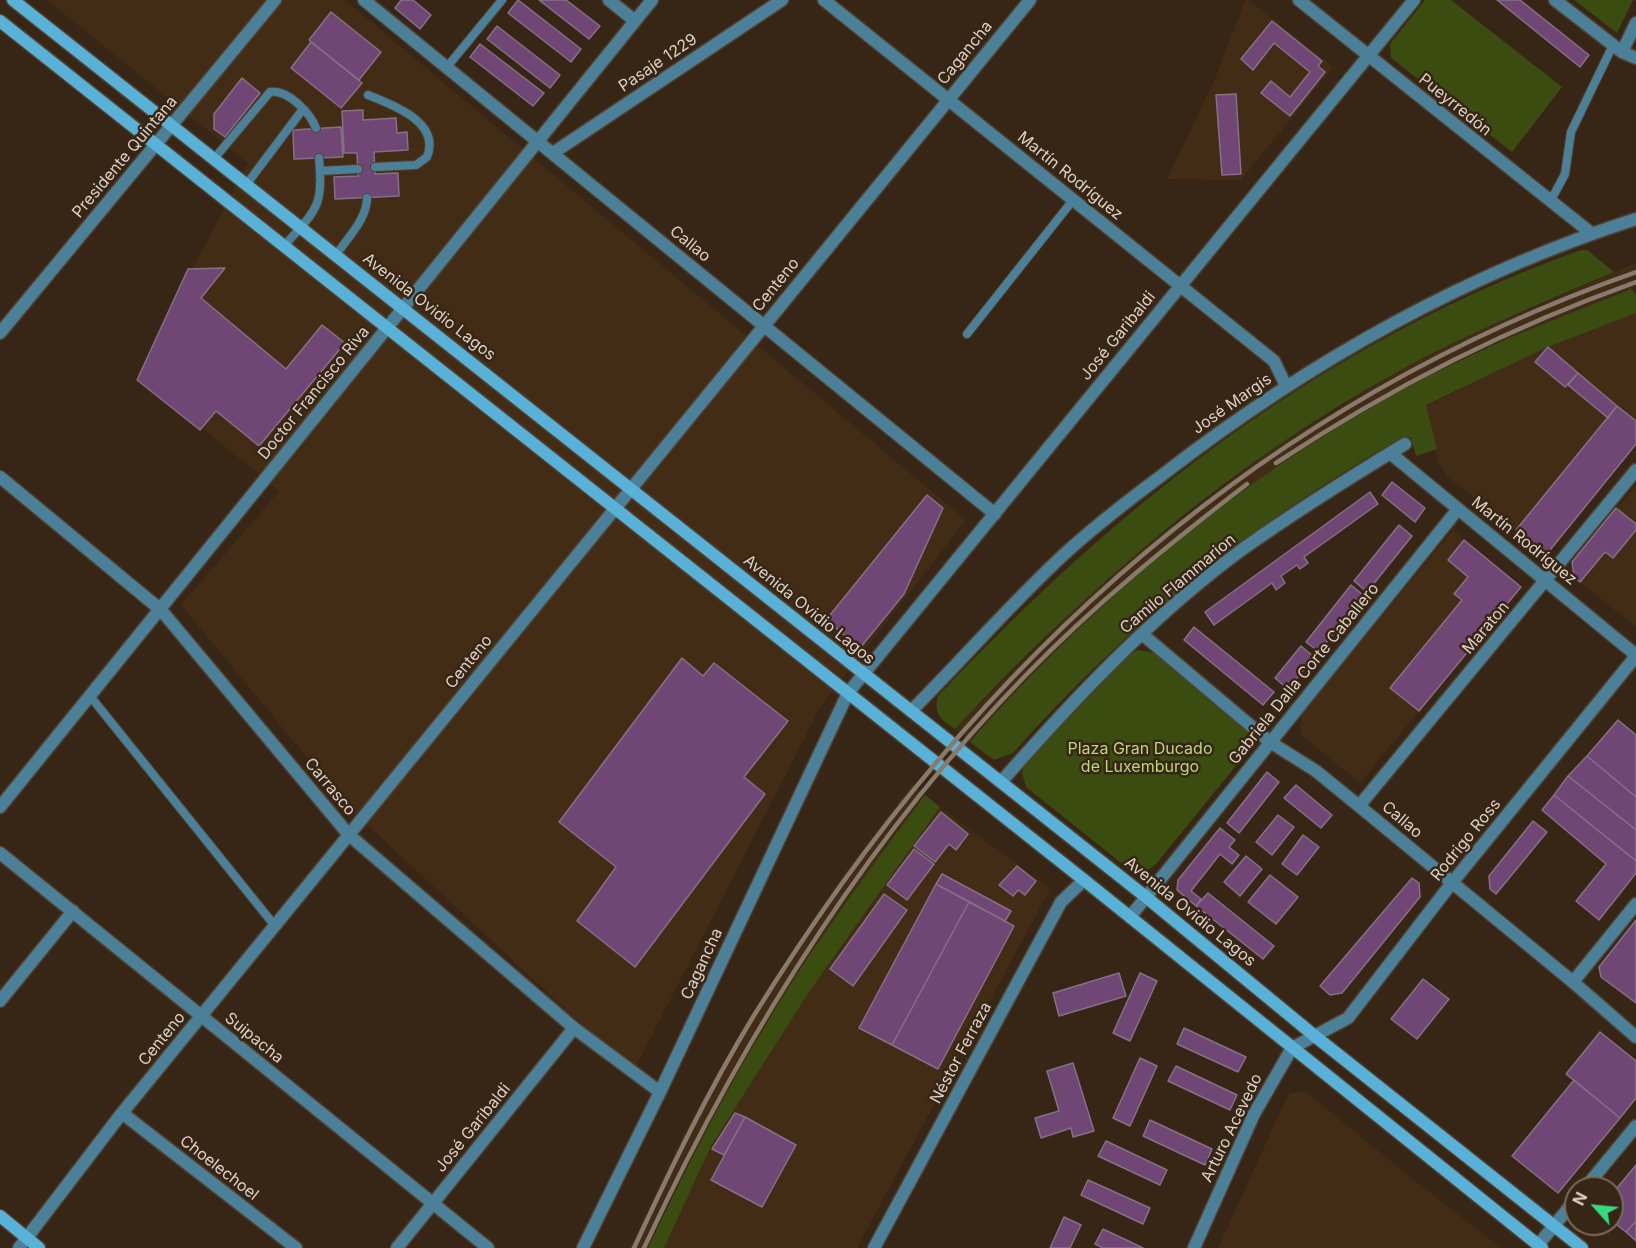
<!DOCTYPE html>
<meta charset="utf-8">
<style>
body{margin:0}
#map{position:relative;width:1636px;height:1248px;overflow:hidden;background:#372615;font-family:Inter,sans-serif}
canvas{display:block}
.north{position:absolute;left:1564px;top:1176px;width:60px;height:60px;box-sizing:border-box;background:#372615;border:2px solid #796a5c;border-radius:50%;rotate:297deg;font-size:16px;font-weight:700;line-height:24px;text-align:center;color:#dcd0c6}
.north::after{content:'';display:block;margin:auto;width:21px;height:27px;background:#38d880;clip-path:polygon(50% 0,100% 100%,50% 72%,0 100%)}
</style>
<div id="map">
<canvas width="1636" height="1248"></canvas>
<div class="north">N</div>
</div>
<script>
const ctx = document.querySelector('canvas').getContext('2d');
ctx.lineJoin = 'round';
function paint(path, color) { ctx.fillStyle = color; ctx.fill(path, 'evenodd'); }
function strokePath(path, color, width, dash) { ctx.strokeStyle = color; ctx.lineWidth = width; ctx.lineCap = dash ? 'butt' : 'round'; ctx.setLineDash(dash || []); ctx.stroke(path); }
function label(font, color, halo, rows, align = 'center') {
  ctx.font = font + ' Inter,sans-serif'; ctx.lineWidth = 5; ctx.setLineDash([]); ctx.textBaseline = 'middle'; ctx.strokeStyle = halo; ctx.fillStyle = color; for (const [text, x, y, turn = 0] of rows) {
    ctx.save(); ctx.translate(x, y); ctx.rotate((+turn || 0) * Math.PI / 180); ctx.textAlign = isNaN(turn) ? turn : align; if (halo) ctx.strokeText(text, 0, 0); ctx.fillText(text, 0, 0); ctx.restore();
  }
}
paint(new Path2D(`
 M47 0H345L966 520 821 706 633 1072 347 806 181 605 279 491 145 381 186 281 248 163Z
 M1245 0H1249L1333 67 1241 180 1167 179 1215 79Z
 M1636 263V287L1472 354 1400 392 1276 469 1205 519 1109 601 1047 659 970 742 955 729 1072 611 1130 558 1272 449 1399 371 1467 336Z
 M1636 313V444L1546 555 1448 477 1438 463 1426 406 1548 347Z
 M1636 485V627L1574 577 1572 562Z
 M1453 530 1521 587 1360 783 1300 734 1302 713Z
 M912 784 925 795 835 917 764 1027 685 1170 648 1248H630L684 1133 740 1033 844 874Z
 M940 807 1050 889 857 1248H664L711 1146 809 992Z
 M1305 1091 1409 1176 1501 1248H1218L1289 1093Z`), '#432c16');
paint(new Path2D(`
 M1425 0H1451L1562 87 1512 152 1391 58 1390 44Z
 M1574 0H1633L1617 33Z
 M1581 250H1587L1614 272C1541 303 1468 333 1399 371 1231 463 1085 589 955 729 941 720 933 714 938 696 1123 500 1324 342 1581 250Z
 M1631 289 1636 295V313L1548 347 1426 405 1437 449 1416 456 1411 438 1403 437C1251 523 1129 623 1013 753L994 760 970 742C1109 584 1280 444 1472 355 1524 330 1578 311 1631 289Z
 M1138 650 1155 653 1248 729 1253 742 1248 751 1156 864C1148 872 1141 872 1130 870L1026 787 1022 773 1025 763 1130 654Z
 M925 795 940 807 809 992 711 1146 664 1248H648C692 1155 740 1063 796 976 836 914 881 854 925 795Z`), '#3b4c11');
const building = new Path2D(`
 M401 0H413L431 15 420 29 395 8Z
 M518 0 581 49 571 62 508 13Z
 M539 0H566L600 26 589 39Z
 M1497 0H1520L1589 55 1580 67Z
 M331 12 381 52 359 80 309 40Z
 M1272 21 1322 61 1318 66 1325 72 1290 116 1261 93 1271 81 1290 97 1310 72 1274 43 1253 70 1241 59Z
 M497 26 560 75 550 88 487 39Z
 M311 42 362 83 341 108 291 68Z
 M480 44 544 93 533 106 470 57Z
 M242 78 260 93 225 137 214 129V114Z
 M1236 94 1241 174 1222 175 1216 95Z
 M363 110V120L396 118 397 133 407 132 408 150 374 152 375 174 398 173 399 196 335 199 334 177 358 176 357 153H344L342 111Z
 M341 127 343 157 294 159 293 130Z
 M225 268 201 298 286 369 322 325 345 343 259 446 216 411 200 430 137 380 188 269Z
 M1548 347 1578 373 1565 387 1535 362Z
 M1578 373 1617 406 1608 418 1568 385Z
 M1617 406 1636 421V444L1546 555 1516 530Z
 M1392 482 1425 508 1415 522 1382 495Z
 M1370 492 1378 504 1304 557 1308 563 1300 569 1297 565 1281 576 1285 583 1276 590 1272 583 1214 625 1205 612Z
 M927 495 943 508 904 594 860 648 826 620Z
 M1616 508 1636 524V530L1613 558 1605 552 1580 582 1574 577 1572 562Z
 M1399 525 1412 536 1367 592 1354 581Z
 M1464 540 1521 587 1419 711 1390 688 1462 600 1454 594 1468 577 1448 560Z
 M1351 585 1363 595 1319 652 1306 642Z
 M1194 627 1274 692 1263 705 1184 640Z
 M1301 646 1314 657 1288 689 1275 678Z
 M682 658 703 676 714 663 788 721 744 777 765 794 635 967 577 921 616 867 559 822Z
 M1618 720 1636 735V797L1587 756Z
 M1587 756 1636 797V830L1568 776Z
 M1267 772 1279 782 1239 833 1227 823Z
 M1568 776 1636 830V861L1554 795Z
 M1296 785 1332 815 1321 828 1284 798Z
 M1554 795 1636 861V873L1599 920 1576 901 1606 864 1542 810Z
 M941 812 968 834 956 850 949 844 935 862 914 846Z
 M1278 815 1294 827 1272 855 1256 842Z
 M1533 821 1547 832 1496 894 1490 889 1489 876Z
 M1220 828 1235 840 1229 847 1239 855 1232 864 1220 854 1191 891 1201 899 1196 906 1177 890 1178 880Z
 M1303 835 1319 847 1297 875 1282 864Z
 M914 849 934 864 907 900 887 885Z
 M1246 856 1262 869 1240 896 1224 882Z
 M1017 866 1036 881 1025 895 1018 890 1013 896 999 885Z
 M942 874 1011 911 1005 921 936 884Z
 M1270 875 1298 897 1276 924 1248 902Z
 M1412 878 1419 883 1420 897 1342 993 1330 995 1320 986Z
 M936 884 969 902 892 1045 859 1028Z
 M1208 893 1274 946 1263 959 1196 906Z
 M884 894 907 910 853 986 830 969Z
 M969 902 1014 926 938 1069 892 1045Z
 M1636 920V1003L1601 977 1599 967Z
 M1119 973 1126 996 1059 1016 1053 993Z
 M1140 973 1157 981 1130 1041 1113 1033Z
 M1423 979 1449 999 1417 1039 1391 1019Z
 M1184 1028 1246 1057 1238 1072 1177 1044Z
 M1600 1032 1636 1061V1098L1620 1118 1566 1074Z
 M1140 1058 1157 1066 1130 1126 1113 1118Z
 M1073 1063 1094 1131 1073 1137 1071 1128 1041 1138 1035 1118 1059 1111 1047 1071Z
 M1176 1066 1237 1095 1230 1110 1168 1081Z
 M1574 1080 1620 1118 1558 1193 1512 1156Z
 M735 1113 745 1117 724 1155 712 1149Z
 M745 1117 796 1145 762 1207 711 1180Z
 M1150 1120 1212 1149 1205 1165 1143 1136Z
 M1106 1141 1167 1170 1160 1185 1098 1156Z
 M1636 1165V1221L1626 1232 1612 1221V1194Z
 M1088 1180 1150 1208 1143 1224 1081 1195Z
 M1064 1217 1081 1225 1070 1248H1050Z
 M1636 1221V1241L1626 1232Z
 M1103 1229 1143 1248H1103L1095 1244Z`);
paint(building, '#704675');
strokePath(building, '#847186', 1.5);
const service = new Path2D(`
 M447 67 502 0
 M368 95C393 105 441 122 427 157L416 165 375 167
 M213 160 270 92C288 89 310 113 316 128
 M320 171 358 169
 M246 185 303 109
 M1550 202 1565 174 1571 132 1613 45
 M284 246C316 210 324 207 319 158
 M336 255C348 237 367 219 367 198
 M967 334 1073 200
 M90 696 275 926`);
const minor = new Path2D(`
 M364 0 995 514
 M609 0 635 21
 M824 0 1274 361 1286 386
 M1299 0 1591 233
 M1555 0 1622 52 1636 58
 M1622 52 1636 23
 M553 153 782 0
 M0 333 275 0
 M1390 453 1636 655
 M0 477 161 610 349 835 574 1028 660 1092
 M1142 634 1270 742 1316 771 1359 806 1573 982 1636 1037
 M911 711C961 661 1008 607 1059 559 1091 529 1126 502 1161 476 1303 366 1464 274 1636 219
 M1001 782C1074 699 1151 617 1240 551 1293 513 1349 478 1405 444
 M1359 806 1636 470
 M0 807 652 0
 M0 853 488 1248
 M1130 917 1458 509
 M1573 982 1636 904
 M0 1001 73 911
 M122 1113 296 1248
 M1585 1188 1636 1126
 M1538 1245 1576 1199
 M19 1248 122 1113 1030 0
 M397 1248 574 1028
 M583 1248 660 1092 848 693 1414 0
 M874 1248 1061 902 1084 880
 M1194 1248 1254 1114 1292 1048 1348 1018 1451 884 1636 656`);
const secondary = new Path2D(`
 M13 0 1146 897 1316 1037 1582 1248
 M0 21 1084 880 1542 1248
 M0 1216 39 1248`);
strokePath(service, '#514131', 10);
strokePath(minor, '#514131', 15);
strokePath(secondary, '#514131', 15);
strokePath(service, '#4c8098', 8);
strokePath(minor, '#4c8098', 12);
strokePath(secondary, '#59b1d8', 12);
strokePath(new Path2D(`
 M1276 463C1388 389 1509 327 1636 282
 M634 1248C670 1170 708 1091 753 1017 965 673 1250 407 1636 272
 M644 1248C741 1040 865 840 1026 675 1094 605 1169 544 1247 484`), '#887a6c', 4.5);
label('16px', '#dcd0c6', '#372615', [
 ["Cagancha",965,53,-51],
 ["Pasaje 1229",658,63,-34],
 ["Pueyrredón",1455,105,39],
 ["Presidente Quintana",125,157,-50],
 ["Martín Rodríguez",1070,176,39],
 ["Callao",690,244,39],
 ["Centeno",776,285,-51],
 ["Avenida Ovidio Lagos",429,307,38],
 ["José Garibaldi",1118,336,-51],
 ["Doctor Francisco Riva",314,393,-51],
 ["José Margis",1232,404,-35],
 ["Martín Rodríguez",1524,541,39],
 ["Camilo Flammarion",1178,584,-40],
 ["Avenida Ovidio Lagos",809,610,39],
 ["Maraton",1486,628,-50],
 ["Centeno",469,662,-51],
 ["Gabriela Dalla Corte Caballero",1304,674,-51],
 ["Carrasco",330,787,50],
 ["Callao",1402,820,40],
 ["Rodrigo Ross",1466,840,-51],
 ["Avenida Ovidio Lagos",1190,912,39],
 ["Cagancha",702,964,-65],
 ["Suipacha",254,1038,39],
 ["Centeno",162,1039,-51],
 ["Néstor Ferraza",961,1053,-62],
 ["José Garibaldi",473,1128,-51],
 ["Arturo Acevedo",1232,1128,-64],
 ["Choelechoel",219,1168,38]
]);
label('16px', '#b8d67e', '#372615', [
 ["Plaza Gran Ducado",1140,749],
 ["de Luxemburgo",1140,767]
]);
</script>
